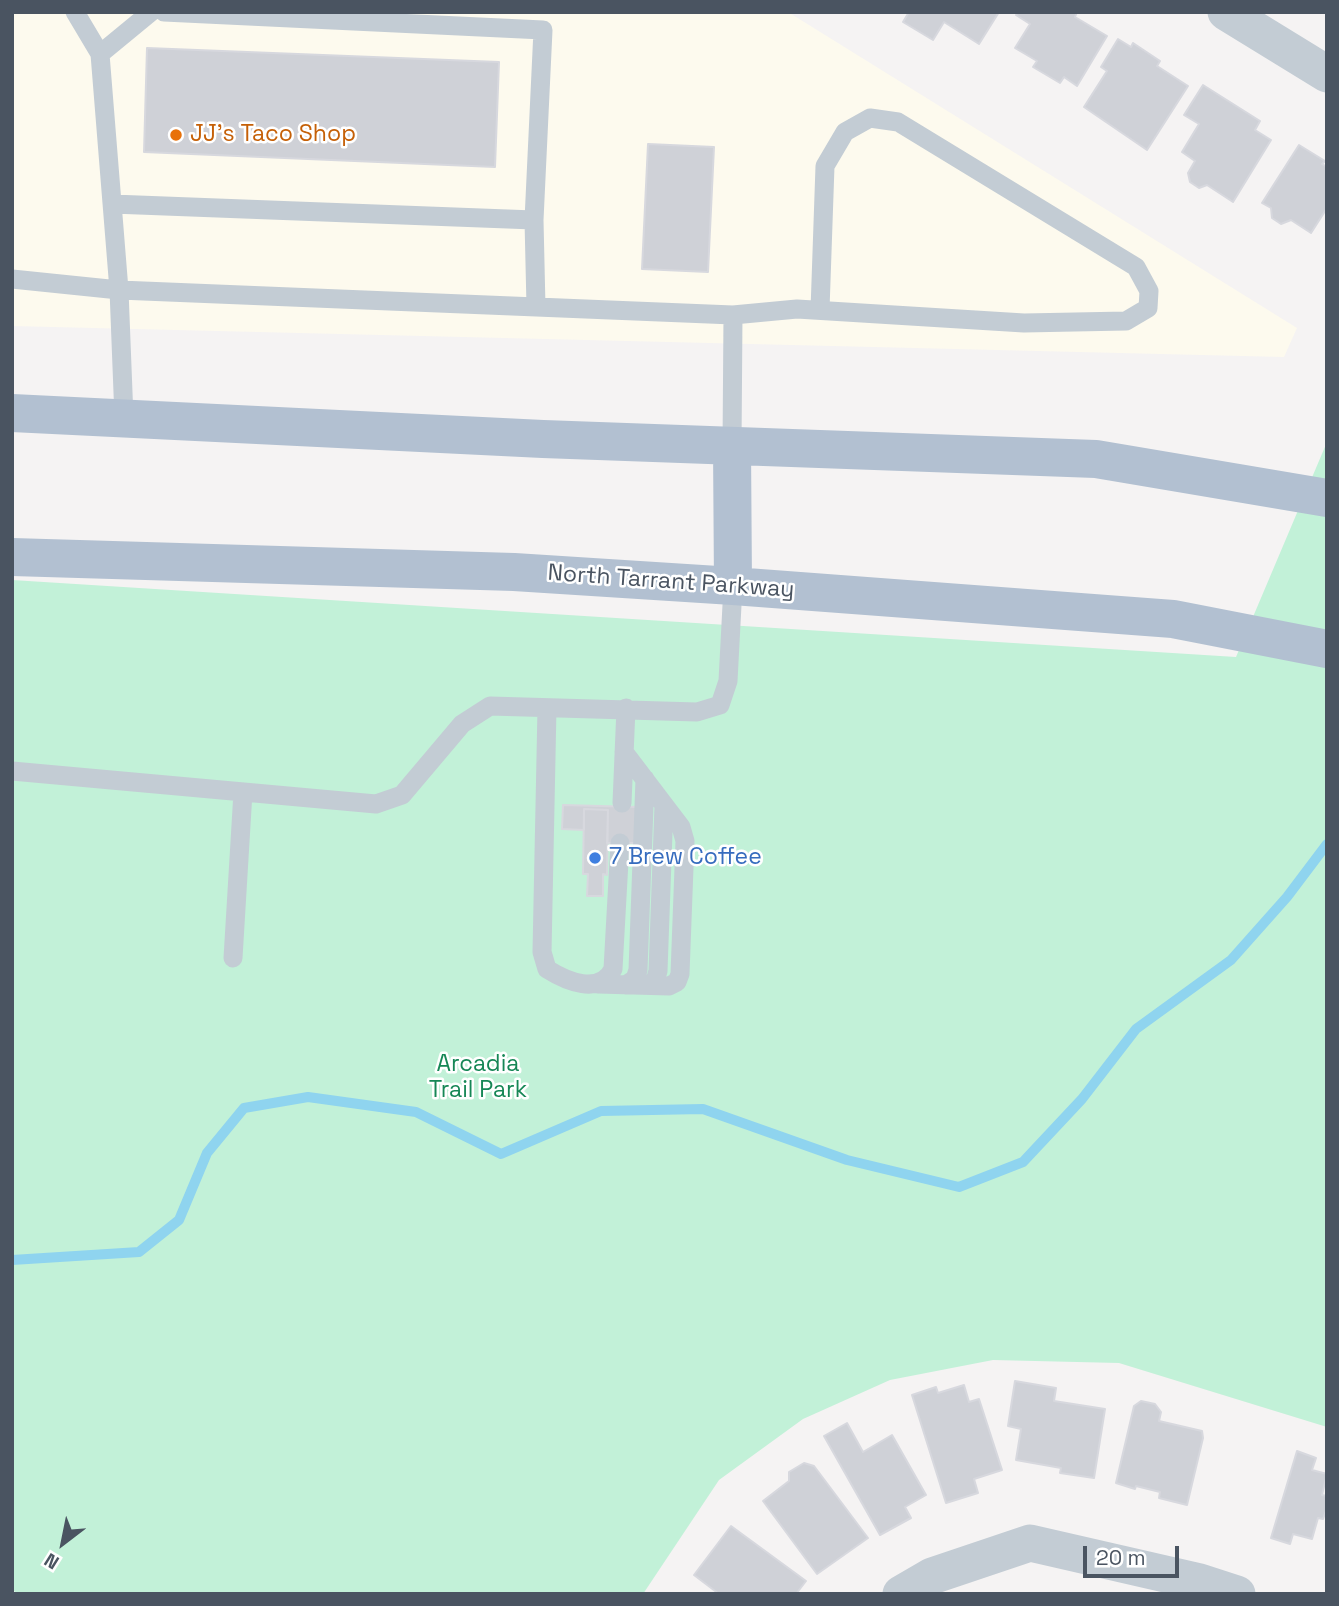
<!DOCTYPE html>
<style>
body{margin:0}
#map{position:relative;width:1339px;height:1606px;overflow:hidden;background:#f5f3f3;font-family:"Space Grotesk",sans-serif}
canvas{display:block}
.frame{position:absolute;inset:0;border:14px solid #4a5461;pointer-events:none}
.north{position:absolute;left:28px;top:1508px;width:70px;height:70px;-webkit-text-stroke:5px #fff;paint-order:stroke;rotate:212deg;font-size:19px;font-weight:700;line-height:28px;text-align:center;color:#4a5461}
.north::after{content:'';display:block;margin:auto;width:24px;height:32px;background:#4a5461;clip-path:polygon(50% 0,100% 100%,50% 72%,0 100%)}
.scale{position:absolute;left:1083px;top:1546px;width:96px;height:32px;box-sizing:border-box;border:4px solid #4a5461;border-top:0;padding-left:9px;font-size:21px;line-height:24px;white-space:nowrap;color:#4a5461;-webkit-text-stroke:5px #fff;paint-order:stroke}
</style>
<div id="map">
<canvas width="1339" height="1606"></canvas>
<div class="frame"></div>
<div class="north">N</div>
<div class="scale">20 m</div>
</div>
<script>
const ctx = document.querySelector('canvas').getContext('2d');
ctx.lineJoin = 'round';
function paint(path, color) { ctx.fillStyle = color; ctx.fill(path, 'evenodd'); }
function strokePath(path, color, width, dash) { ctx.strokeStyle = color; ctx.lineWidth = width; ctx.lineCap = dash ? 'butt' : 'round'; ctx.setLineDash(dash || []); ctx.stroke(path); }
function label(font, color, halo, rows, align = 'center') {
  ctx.font = font + ' "Space Grotesk",sans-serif'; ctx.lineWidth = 5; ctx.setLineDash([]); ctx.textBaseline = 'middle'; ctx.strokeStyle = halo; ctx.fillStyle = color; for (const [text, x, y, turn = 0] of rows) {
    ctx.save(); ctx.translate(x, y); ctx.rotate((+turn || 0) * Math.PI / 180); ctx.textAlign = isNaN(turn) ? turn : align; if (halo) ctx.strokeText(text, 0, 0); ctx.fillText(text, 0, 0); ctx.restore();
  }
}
paint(new Path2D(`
 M12 12H788L1297 328 1284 357 12 326Z`), '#fdfaee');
paint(new Path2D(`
 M1327 442V1427L1119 1363 993 1360 890 1380 803 1419 719 1480 643 1594H19L12 1590V580L1236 657Z`), '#c2f1d8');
strokePath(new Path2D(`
 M12 1260 139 1252 179 1220 207 1153 244 1108 308 1097 416 1112 501 1154 601 1111 703 1109 847 1160 959 1187 1023 1162 1082 1099 1136 1029 1231 960 1287 897 1327 844`), '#8fd4ef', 10);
const building = new Path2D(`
 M909 12H999L979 44 944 22 933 40 903 22Z
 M1018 12H1077L1075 17 1107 36 1077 86 1064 77 1060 83 1033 67 1037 61 1015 48 1030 24 1016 15Z
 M1118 39 1131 47 1133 43 1160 61 1157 66 1188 86 1147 150 1084 107 1107 71 1101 67Z
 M147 48 499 62 495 167 144 152Z
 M1203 85 1260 121 1255 130 1271 140 1233 202 1207 185 1199 188 1190 182 1188 173 1195 161 1182 152 1199 124 1184 115Z
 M648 144 714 147 708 272 642 269Z
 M1299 145 1325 161 1322 164 1327 167V208L1311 233 1291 220 1281 224 1272 218 1271 208 1262 203Z
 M563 805 638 807 637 843H607L608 810 584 809V830L562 829Z
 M584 809 608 810 607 875 603 874V896H587L588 874H583Z
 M1015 1381 1056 1388 1054 1401 1105 1409 1094 1478 1060 1473 1061 1468 1016 1460 1021 1429 1008 1426Z
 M964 1385 969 1402 979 1399 1002 1470 974 1479 978 1493 946 1503 912 1395 936 1387 938 1393Z
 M1141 1401 1155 1404 1161 1412 1159 1421 1202 1431 1203 1438 1187 1505 1159 1498 1160 1492 1136 1486 1135 1489 1116 1483 1134 1406Z
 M847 1423 863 1452 892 1435 926 1495 905 1507 911 1518 880 1535 824 1436Z
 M1297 1451 1316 1458 1312 1470 1327 1474 1322 1495 1327 1496V1508L1323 1519 1318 1518 1312 1539 1293 1534 1290 1544 1271 1538Z
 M804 1463 814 1466 868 1538 817 1574 763 1501 789 1481V1472Z
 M731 1526 806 1581 796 1594H719L694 1575Z`);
paint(building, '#cfd1d7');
strokePath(building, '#d7d8de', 2);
strokePath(new Path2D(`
 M164 12 543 30 534 220 536 307
 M100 54 151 12
 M112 204 534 220
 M12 279 119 290 100 54 75 12
 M733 315 797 309 1024 323 1126 321 1148 308 1149 291 1136 267 898 122 870 118 845 132 825 166 820 310
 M124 418 119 290 733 315 732 446
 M547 708 542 952 547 969C566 981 600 996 613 969L620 843
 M12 771 376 804 402 795 462 724 490 706 697 712 720 705 728 681 733 586
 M622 803 626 708
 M233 958 243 792
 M598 984 669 986 677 982 680 974 685 841 681 827 624 752
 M626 985 635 979 638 970 645 779
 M647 985 655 981 658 971 664 805`), '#c3ccd4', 19);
strokePath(new Path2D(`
 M1226 12 1327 74
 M901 1594 932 1576 1030 1543 1200 1582 1237 1594`), '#c3ccd4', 37);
strokePath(new Path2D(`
 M12 413 543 439 1096 459 1327 498
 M732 446 733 586
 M12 557 514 572 733 586 1173 619 1327 649`), '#b2c0d1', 38);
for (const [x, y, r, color] of [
 [176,135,7,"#e8710a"],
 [595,858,7,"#3f7fe0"]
]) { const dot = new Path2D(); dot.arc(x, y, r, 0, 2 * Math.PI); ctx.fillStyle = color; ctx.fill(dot); strokePath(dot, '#fff', 2.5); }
label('23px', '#c56008', '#fff', [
 ["JJ's Taco Shop",190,135]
], 'left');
label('23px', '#4a5461', '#fff', [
 ["North Tarrant Parkway",671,582,4]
]);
label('23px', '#366cbe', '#fff', [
 ["7 Brew Coffee",609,858]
], 'left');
label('23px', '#168756', '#fff', [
 ["Arcadia",478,1065],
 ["Trail Park",478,1091]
]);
</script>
